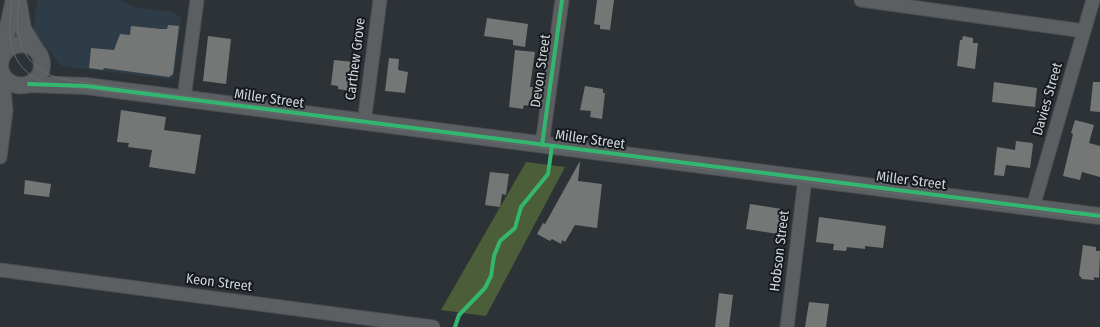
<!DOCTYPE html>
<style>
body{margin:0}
canvas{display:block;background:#2d3237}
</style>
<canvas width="1100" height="327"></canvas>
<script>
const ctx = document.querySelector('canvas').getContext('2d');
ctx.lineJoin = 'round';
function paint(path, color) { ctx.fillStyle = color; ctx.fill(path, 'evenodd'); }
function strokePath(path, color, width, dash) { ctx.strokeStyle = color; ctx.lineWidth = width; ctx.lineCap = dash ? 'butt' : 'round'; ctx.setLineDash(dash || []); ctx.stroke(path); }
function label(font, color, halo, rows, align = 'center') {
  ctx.font = font + ' "Fira Sans Condensed",sans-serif'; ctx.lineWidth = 4; ctx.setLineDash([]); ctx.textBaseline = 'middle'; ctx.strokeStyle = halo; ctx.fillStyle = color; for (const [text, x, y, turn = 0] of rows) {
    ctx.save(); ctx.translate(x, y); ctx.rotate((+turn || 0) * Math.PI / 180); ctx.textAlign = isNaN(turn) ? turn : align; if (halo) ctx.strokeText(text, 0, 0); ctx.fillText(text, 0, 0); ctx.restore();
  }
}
paint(new Path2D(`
 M37 0H120L134 7 171 12 181 17 174 77 169 79 62 66 33 31Z`), '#2e3c47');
paint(new Path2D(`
 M526 162 565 167 486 316 441 310Z`), '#4c5d3a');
paint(new Path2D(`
 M597 0H614L610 30 600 29V25L594 24Z
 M487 18 528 24 525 47 513 45V40L484 36Z
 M168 25 179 26 173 74 169 77 104 68 103 70 89 68 91 48 114 50 120 34 130 35 131 26 161 29H167Z
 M208 36 231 39 226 84 203 81Z
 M963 36 973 38V43H978L975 69 957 66 960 40H962Z
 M515 50 535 52 530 87H533L530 106 524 105 523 109 509 107Z
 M389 58 399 59 398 70 408 72 405 93 385 91Z
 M334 60 354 62 350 91 338 89V86L331 85Z
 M994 82 1037 88 1035 107 992 102Z
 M1093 82H1100V112L1090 111Z
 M585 86 603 89V93H605L602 119 590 117 591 111 580 110Z
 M121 110 166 117 164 130 201 135 195 174 149 167 152 150 128 147 129 143 117 142Z
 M1075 120 1094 125 1089 143 1100 146V177L1082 172 1080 180 1063 176 1073 134 1071 133Z
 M1016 141 1032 143 1033 145 1030 168 1006 165 1004 176 994 175 997 147 1015 150Z
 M580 161 578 181 602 184 597 228 575 225 565 242 562 240 561 244 552 239 550 241 537 234 543 223 545 224Z
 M490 172 509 174 506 195 502 194 500 207 485 205Z
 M25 180 51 184 49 197 24 194Z
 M750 204 782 209 778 234 746 229Z
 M819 217 886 226 883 248 865 246V249L847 247 846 251 833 250 834 244 816 242Z
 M1083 245 1096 247V251H1100L1099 278 1094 277V280L1082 279 1079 275Z
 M719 293 733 295 729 327H715Z
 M809 302 829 304 826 327H805Z`), '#757676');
const minor = new Path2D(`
 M861 0 1084 31
 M184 98 197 0
 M364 123 380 0
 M542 145 562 0
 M0 157 6 111 4 88 8 81
 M1033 207 1093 0
 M0 270 433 327
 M787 327 805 179`);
const tertiary = new Path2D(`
 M18 0 23 29 36 50
 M1 58 14 0
 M0 64C4 36 42 39 42 65 41 92 2 92 0 66
 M29 84 86 86 1100 216`);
strokePath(minor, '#4b4f53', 15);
strokePath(tertiary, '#4b4f53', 18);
strokePath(minor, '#5b5f62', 13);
strokePath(tertiary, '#5b5f62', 16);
strokePath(new Path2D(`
 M12 0C7 36 7 68 47 84L1100 220
 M19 0C13 41 23 70 66 80L291 110
 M1078 211 1100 213`), '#676b6e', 1);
strokePath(new Path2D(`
 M29 84 86 86 1100 216
 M542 145 562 0
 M455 327 459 315 485 288 491 276 494 256 500 241 515 228 521 207 548 174 552 146`), '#33b770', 4);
label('14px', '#ced5da', '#161a1e', [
 ["Carthew Grove",356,59,-83],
 ["Devon Street",541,71,-82],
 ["Miller Street",269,99,8],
 ["Davies Street",1048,99,-74],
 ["Miller Street",590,140,8],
 ["Miller Street",911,181,7],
 ["Hobson Street",780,251,-83],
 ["Keon Street",219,283,7]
]);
</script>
